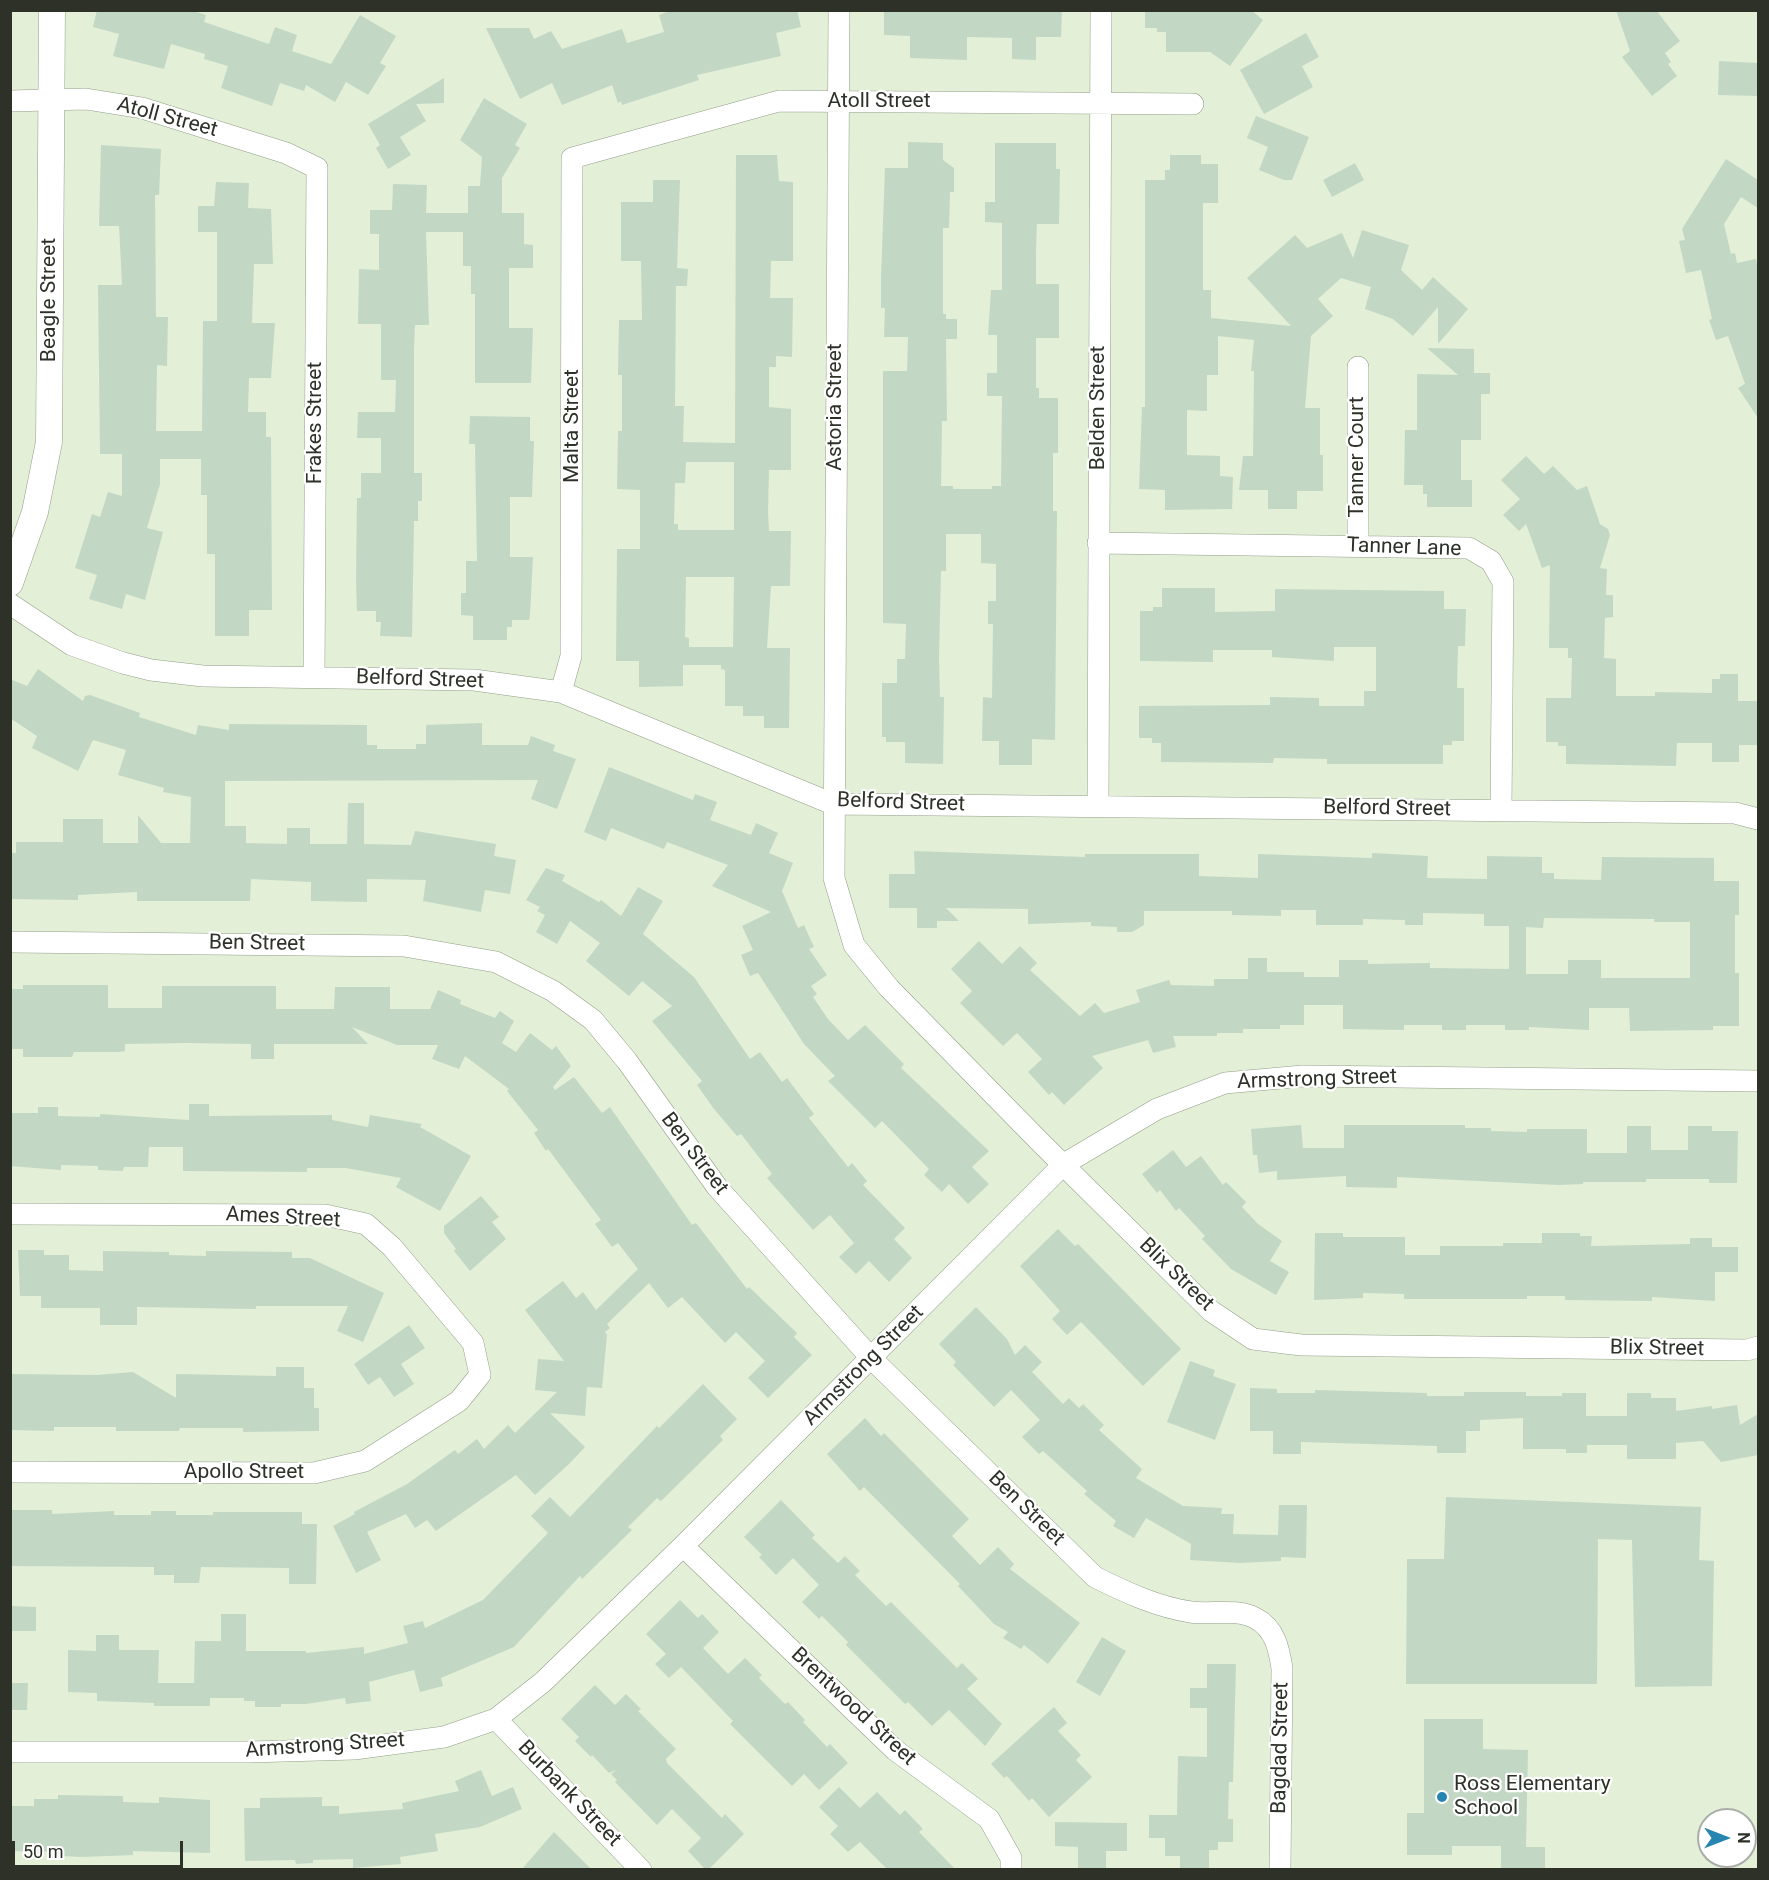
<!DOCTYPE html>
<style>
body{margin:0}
#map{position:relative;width:1769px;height:1880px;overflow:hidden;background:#e3efd7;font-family:Roboto,sans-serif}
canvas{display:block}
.frame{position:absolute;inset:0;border:12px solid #2d3128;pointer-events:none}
.north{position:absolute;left:1697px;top:1808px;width:60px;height:60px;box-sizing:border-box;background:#fff;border:2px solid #abada9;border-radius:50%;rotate:90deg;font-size:16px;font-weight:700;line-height:24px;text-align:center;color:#2d3128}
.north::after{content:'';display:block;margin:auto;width:21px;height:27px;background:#2685b1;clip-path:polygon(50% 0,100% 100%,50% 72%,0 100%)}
.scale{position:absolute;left:12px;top:1841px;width:171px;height:27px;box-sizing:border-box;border:3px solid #2d3128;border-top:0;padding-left:8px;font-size:18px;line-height:21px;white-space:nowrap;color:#2d3128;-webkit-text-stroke:4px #fff;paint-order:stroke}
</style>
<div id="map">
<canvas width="1769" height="1880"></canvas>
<div class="frame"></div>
<div class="north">N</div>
<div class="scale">50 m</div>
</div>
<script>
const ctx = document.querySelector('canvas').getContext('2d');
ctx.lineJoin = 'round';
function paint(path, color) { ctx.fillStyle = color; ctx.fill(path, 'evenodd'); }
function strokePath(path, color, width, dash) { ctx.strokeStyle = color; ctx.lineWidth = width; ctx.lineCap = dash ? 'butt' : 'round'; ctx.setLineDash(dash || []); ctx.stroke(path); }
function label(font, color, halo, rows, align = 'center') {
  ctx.font = font + ' Roboto,sans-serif'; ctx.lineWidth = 4.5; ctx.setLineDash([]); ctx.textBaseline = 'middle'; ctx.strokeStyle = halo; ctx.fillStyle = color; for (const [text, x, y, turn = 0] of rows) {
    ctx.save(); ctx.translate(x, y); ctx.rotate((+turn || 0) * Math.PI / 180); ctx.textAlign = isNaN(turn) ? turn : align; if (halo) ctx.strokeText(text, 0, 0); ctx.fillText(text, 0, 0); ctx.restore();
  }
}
paint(new Path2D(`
 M97 10H191L206 15 204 22 269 44 275 27 297 35 292 51 331 64 360 15 396 36 380 63 386 66 368 95 346 82 335 102 306 85 304 91 280 83 272 106 221 88 228 66 204 59 205 54 171 44 164 69 113 56 119 34 93 27Z
 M672 10H797L801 27 776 33 781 56 697 75 699 80 622 105 621 101 618 103 612 85 562 105 552 83 520 99 486 28H529L534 39 551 31 562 49 622 29 627 43 664 32 659 15Z
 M884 10H1062L1061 37H1036V60L1012 59V38L967 37V60L910 58V36L884 35Z
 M1145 10H1251L1263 20 1230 66 1210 52H1166V32H1157V28H1145Z
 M1616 10H1656L1680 41 1665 53 1671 62 1668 64 1677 76 1652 96 1622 57 1630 51Z
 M1306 33 1319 57 1302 66 1313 87 1264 114 1240 70Z
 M1719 61 1758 63V96L1718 95Z
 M444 78V103L416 104 426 121 400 137 411 155 388 169 376 148 380 145 368 124Z
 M484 98 527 124 515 145 520 148 502 178V213H524V244L533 245V268H509V328H533L531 383H475V294H471V266H463V232H426L429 325H415L414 350V473H422V501H418V521H414L412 637 380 636 381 622H376V611H357L356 579 357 498H361V473H381V438H357L358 412H395L396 380H381V324H358L359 269 379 270V234H370V210H392L393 184 427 185 426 213H468V186H480L482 157 460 140Z
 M1256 116 1309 137 1292 180H1284L1259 170 1268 147 1247 138Z
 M908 142 943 143V160L954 168V192H950L949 228H943V314H946V319H957V339H946L947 421H942L941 486H953V489H992V486H1001L1002 396H987V373H997V335H988L991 290H1002V223L985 222V202H995V143H1056V169H1060L1059 224H1037L1036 249V284H1059V338H1036V388H1039V398H1058V453H1053V511H1057L1055 740 1032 739V765H999V741H982L983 697 992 698 993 624H988V601H996V564L981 563V534H946V571H941L939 658 940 697H944L943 764 905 763V742H886V737H882V683H897V659H905L906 624 883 623V371H907L908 337H884L885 308H881V278L885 168H908Z
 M101 145 161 149 159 195H155L156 317H168L167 366 157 365 156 431H202L203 321H217V232H198V206H214L216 182 249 183 248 208 271 209 273 264H254L252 323H275L271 378H249L248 412H266V437H271L272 610H249V636H215V554H207V495H201V459H160V484L147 528 163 532 145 600 126 594 122 609 89 599 97 575 75 568 92 514 100 517 108 492 122 496V454H100L98 285H122L119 226H99Z
 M736 155H777L779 181 793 182V261H771L770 298H793L792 357 776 356V367H769V407L791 409V470H769L768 512 769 531H791L790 586H771L767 648H790L789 728H764V716H743V706H725V670L721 669V665H683V686L639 687V661H616L617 549H640V490L617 489 618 431H622V375H618L619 320H642L641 261H621V202H653V180H680L677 268 688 269 687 286H676L675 406H684L683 442 735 443ZM686 462H734V530H678V524H674L675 483H685ZM686 577H734L733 647H689V638L685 637Z
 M1170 155H1201V164H1218V203H1203V290H1211V318L1291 326 1247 278 1295 235 1307 248 1342 233 1353 258 1362 230 1409 245 1401 270 1422 290 1433 277 1468 309 1438 344V307L1413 336 1393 319 1365 309 1371 287 1341 278 1318 299 1333 316 1311 336 1305 408H1320V455H1323V491H1297V509H1268V490H1239L1243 456H1253L1254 371H1251L1254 340 1218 336V375H1207V411L1187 410V455L1220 456V476L1233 477 1232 509 1165 510V490L1139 489 1142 407H1145V180H1165V170H1170Z
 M1726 159 1758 180V208L1741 197 1724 224 1731 254 1735 253 1737 263 1756 259 1758 271V418L1738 388 1745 384 1728 336 1716 340 1709 320 1712 319 1701 270 1686 273 1679 241 1685 240 1682 229Z
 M1355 163 1364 180 1332 197 1323 180Z
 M1427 348 1474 349V373H1490V394H1481V440H1461V480H1472V507H1427V494H1423V485H1404L1405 430H1417V374L1458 375Z
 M470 416 530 417V441H534L532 497H510V557H533L530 615 529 620H512V627H507V640H473V616L461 615V593H466V561H477L475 444H469Z
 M1526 456 1544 474 1553 466 1577 490 1587 486 1600 524 1608 529 1610 535 1600 568 1607 569 1606 595H1613V617L1605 618 1604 658 1616 659V696H1655V692L1712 693V679H1720V674H1738V701H1758V745H1739V762H1712V743H1677L1676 766 1566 764V746H1558V742H1546V698H1571L1572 658H1568V648H1549L1550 565 1542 568 1526 524 1519 531 1503 515 1520 499 1501 480Z
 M1162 588H1215V612L1275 611V589L1444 591V609H1466L1465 646H1458L1457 688H1464V741H1452V745H1443V764H1327V759L1274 758 1273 763 1161 762V743H1152V738H1139V706L1270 705V697L1319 698V706H1364V691H1376V647H1334V661L1272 657V650H1213V662L1140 661V611H1153V607H1162Z
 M38 669 83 701 85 696 90 695 140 713 139 717 196 735 198 725 229 730V724L367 725V745H377V749H416V744H426V725L482 723V745H528L531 736 555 745 553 751 576 759 557 809 531 799 538 780 225 781V826H246V843L287 844V828H310V844H347L348 803H364V844L411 845 415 831 496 844 494 856 516 860 510 894 485 890 481 912 423 901 426 880 367 879V902L311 901V882L251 879 250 901H137V892L78 895V900L10 899V853H16V842H63V819H103V843H138V815L161 843H190L191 797 163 792 164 788 118 775 126 750 93 740 78 771 32 748 37 736 10 718V679L27 686Z
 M609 767 693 800 695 794 717 802 710 820 751 835 756 823 778 833 769 853 793 863 782 891 798 928 804 925 814 947 809 949 827 975 811 986 817 994 813 997 828 1019 848 1040 865 1025 904 1064 901 1068 989 1151 972 1167 989 1184 968 1204 949 1184 942 1192 924 1175 929 1169 882 1121 875 1128 828 1081 835 1076 804 1044 758 973 750 976 741 955 753 950 742 926 771 912 712 886 728 865 667 842 664 849 611 828 606 841 584 832Z
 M914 851 1085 857V854H1199V876L1258 878V854L1372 858V853L1428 856 1427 878 1487 879V856L1542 857V873H1554V879L1601 880 1602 857 1714 858V881H1739V915H1735V973H1739V1026H1713V1030L1630 1031 1629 1008H1589V1030L1529 1027V1030H1505V1025H1466V1030H1442V1025H1404V1030L1343 1029V1005H1304V1025H1280V1029H1243V1033H1217V1036H1173L1176 1047 1153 1053 1148 1040 1092 1056 1103 1068 1064 1105 1052 1092 1049 1095 1028 1072 1042 1059 1017 1033 1003 1046 960 1003 972 991 951 969 979 941 1002 964 1020 946 1037 963 1030 970 1080 1016 1095 1003 1104 1013 1140 1002 1136 990 1169 980 1171 985 1214 986V979H1248V958H1267V972H1304V977H1339V960H1368V964L1430 963V968L1509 969V926H1484V914L1423 913V925H1405V920L1363 919V925H1316V910H1281V916L1232 915V911H1144V925L1132 932H1117V927L1091 926V922L1028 924V909L946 908 959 921H937V928H917V908H889V874H915ZM1544 918 1654 919V922H1690V978H1601V960H1568V974H1526V927L1543 928Z
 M546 868 565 875 562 881 599 902 601 900 621 916 638 887 663 901 643 934 694 977 750 1059 760 1052 782 1082 787 1078 814 1114 809 1118 848 1167 852 1163 867 1181 863 1185 905 1228 894 1239 912 1258 889 1282 869 1261 856 1274 839 1257 854 1243 830 1215 813 1230 767 1178 772 1174 741 1134 737 1136 714 1109 697 1085 702 1081 652 1021 672 1006 642 981 629 996 586 961 600 943 570 921 557 944 536 932 545 915 537 911 540 907 526 900Z
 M23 985H108V1008H162V986H276V1009H334L335 987H390V1009H430L438 990 461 1000 460 1004 495 1018 500 1011 514 1021 502 1043 516 1052 530 1033 552 1050 556 1046 571 1066 553 1087 555 1090 574 1077 602 1113 610 1107 692 1225 696 1223 747 1289 749 1287 797 1333 794 1337 812 1355 768 1398 748 1378 765 1361 736 1332 725 1343 682 1297 668 1308 649 1283 607 1324 610 1328 605 1332 607 1335 602 1388 587 1387 585 1416 550 1413 585 1447 569 1464 535 1495 516 1475 436 1531 427 1520 415 1528 406 1514 367 1532 381 1560 356 1573 333 1526 355 1514 354 1512 407 1484 455 1450 458 1454 477 1439 484 1449 508 1425 515 1433 557 1392 535 1390 538 1359 564 1361 525 1310 563 1281 576 1298 583 1292 596 1310 638 1269 618 1243 612 1247 595 1224 601 1220 548 1149 546 1151 534 1133 538 1130 507 1091 509 1089 465 1056 459 1069 432 1059 438 1045H397L352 1027 368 1044H274V1059H251V1044L186 1043 125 1044V1051L119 1052H74L72 1057H23V1049H10V989H23Z
 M189 1104H209V1116L332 1115V1120L368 1127 370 1115 422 1124 420 1127 471 1156 440 1211 396 1187 401 1178 346 1168H307V1172L183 1171V1147H149L148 1167H124L123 1171 98 1170V1166L61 1165V1170L10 1166V1113H38V1107H58V1116L100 1117V1114L189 1120Z
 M1301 1125 1303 1148H1344V1125H1465V1128H1491V1131L1527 1132V1129H1587V1153H1627V1126H1651V1150H1688V1126H1712V1131H1738L1737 1183H1709V1179H1646V1182H1583V1184L1558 1185 1397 1177V1188L1346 1187V1176L1277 1180V1171L1259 1173 1257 1155H1253L1251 1129Z
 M1173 1150 1186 1167 1201 1156 1223 1185 1226 1182 1246 1202 1242 1207 1258 1224 1282 1241 1270 1261 1289 1272 1276 1295 1231 1269 1202 1239 1205 1236 1179 1208 1176 1211 1160 1190 1157 1193 1142 1174Z
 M481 1196 499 1217 492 1222 506 1239 470 1271 454 1251 456 1249 444 1233V1226Z
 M1058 1229 1075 1246 1078 1244 1181 1349 1143 1386 1081 1322 1067 1335 1052 1319 1060 1311 1020 1266Z
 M1315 1233H1343V1237H1405V1255H1440V1246H1503V1243H1542V1233H1580V1236H1592L1591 1246 1690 1244V1238H1712V1247H1738V1272H1715V1301L1652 1297V1301L1565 1300V1296H1527V1299H1404V1294L1363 1293V1298L1314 1300Z
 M18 1250H44V1255H69V1270L103 1271V1251L169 1252V1255L206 1256V1251L292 1252V1258H310L384 1293 363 1342 337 1331 348 1306H256V1309L137 1307V1325H100V1308H41V1296H20Z
 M976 1307 1007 1339 1015 1355 1025 1345 1042 1362 1032 1372 1063 1404 1069 1398 1079 1408 1083 1404 1104 1425 1099 1430 1142 1469 1136 1478 1183 1506 1222 1508 1221 1514H1234L1233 1534 1278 1535 1279 1505H1307L1306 1558 1281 1557V1561L1240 1563 1190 1560 1191 1544 1146 1518 1134 1538 1113 1526 1116 1521 1084 1494 1087 1491 1043 1451 1039 1454 1022 1437 1040 1420 1011 1390 994 1407 953 1365 956 1362 939 1344Z
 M409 1325 425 1348 401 1364 414 1384 394 1397 380 1377 368 1385 354 1364Z
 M1190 1361 1215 1370 1213 1376 1236 1384 1215 1440 1167 1422Z
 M276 1367H304V1388H314V1408H319V1431L243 1432V1428H180L179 1431H116V1427H54V1431L10 1430V1374L97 1375 133 1372 176 1398V1374L276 1376Z
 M703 1384 737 1419 720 1436 723 1440 661 1501 657 1498 628 1527 632 1530 582 1579 580 1576 514 1647 441 1678 443 1686 420 1692 414 1670 369 1682 371 1701 346 1704 345 1698 306 1704H281V1707H255V1701H244V1698H210V1706H154V1703L97 1701V1693L68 1692V1650L96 1651V1635H119V1650H159L158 1683H194L195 1641H221V1614H246V1651H306V1653L364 1647V1654L408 1643 403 1626 423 1621 425 1628 483 1600 548 1533 531 1516 550 1497 570 1517 657 1426 659 1428Z
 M1250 1388 1277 1389V1393H1315V1390L1427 1393V1396H1464V1392H1526V1396H1562V1393H1586V1416H1627V1393H1651V1398H1676V1411L1712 1406V1409L1737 1405 1740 1425 1758 1414V1455L1721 1462 1703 1441 1676 1443V1459H1627V1445H1587V1453H1566V1449H1523V1418L1480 1420V1431H1466V1453H1437V1446L1301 1442V1454H1273V1431H1250Z
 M865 1418 881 1436 884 1433 969 1519 952 1536 980 1565 998 1547 1014 1564 1010 1569 1080 1623 1048 1664 1024 1645 1021 1649 1003 1638 1008 1632 994 1624 958 1586 960 1584 864 1487 860 1491 827 1454Z
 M1446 1497 1701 1507 1699 1560 1714 1561 1712 1686 1635 1687 1632 1540 1598 1539 1597 1684H1406L1407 1559H1444Z
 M781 1500 815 1535 812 1538 838 1563 845 1556 860 1571 855 1575 886 1606 891 1602 957 1668 962 1663 978 1679 967 1689 1002 1724 985 1746 949 1710 932 1726 908 1702 905 1704 846 1645 848 1642 822 1616 819 1619 802 1602 819 1585 793 1558 776 1575 759 1557 762 1555 744 1537Z
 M10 1510H52V1514L114 1511V1515H151V1511H176V1515H213V1512H302V1524H317L316 1584H289V1568L201 1567 199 1583H174V1575H154V1567L10 1566Z
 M680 1600 698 1618 702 1614 719 1632 703 1648 728 1674 745 1658 762 1675 759 1678 785 1704 788 1702 805 1720 803 1722 827 1747 830 1744 848 1763 819 1790 804 1774 792 1786 730 1724 733 1721 681 1667 669 1678 655 1664 666 1654 646 1634Z
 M10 1606 36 1607V1631H10Z
 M1102 1637 1126 1651 1100 1696 1076 1682Z
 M1207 1664H1236L1233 1782H1229L1228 1819H1233V1842H1218V1850H1209V1869H1180V1856H1165V1838H1149V1815H1177L1178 1756 1207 1757V1708H1190V1688H1207Z
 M10 1683H28L27 1710H10Z
 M595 1685 615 1705 626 1694 641 1709 638 1711 676 1749 666 1759 667 1763 722 1818 725 1814 744 1834 709 1869H705L688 1851 701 1838 672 1809 657 1825 615 1782 617 1780 611 1774 616 1770 609 1773 592 1755 591 1757 575 1741 579 1737 561 1719Z
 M1054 1707 1067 1723 1058 1731 1081 1755 1076 1760 1092 1777 1049 1817 1032 1798 1029 1801 1007 1776 1004 1778 991 1764Z
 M1424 1719H1483V1749L1528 1750 1526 1847H1545V1869H1501V1846H1452V1855H1407V1813H1424Z
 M481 1770 492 1796 513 1787 522 1809 480 1827 435 1834 438 1851 400 1857 401 1864 353 1868V1859L313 1860V1863L296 1864 295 1860 245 1861 244 1808H260V1798L322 1797V1806H339V1814L403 1809 402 1803 459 1791 455 1781Z
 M839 1787 860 1808 877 1792 900 1815 905 1810 923 1829 919 1832 955 1869H887L860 1842 848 1852 830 1834 838 1826 819 1807Z
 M58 1795 123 1796V1802L159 1803V1797L210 1800V1853L133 1851V1855L82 1857 60 1856V1852L10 1851V1806H34V1799H58Z
 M1055 1822 1127 1823V1851H1106V1869H1078V1847L1055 1846Z
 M554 1832 591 1869H522Z`), '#c2d8c5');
const minor = new Path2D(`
 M839 10 834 878 854 945 889 988 1042 1144 1211 1311 1253 1339 1301 1345 1747 1350 1758 1347
 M10 101 86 99 142 108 286 153 317 168 314 677
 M1358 367V546
 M1098 543 1469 548 1491 561 1503 582 1501 810
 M10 604 72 645 123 663 151 670 203 676 474 680 561 692 833 804 1735 813 1758 819
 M561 692 571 656 572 158 779 101 1193 104
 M1098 806 1101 10
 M10 942 404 946 496 962 553 991 593 1020 627 1061 717 1187 872 1359 1095 1577C1125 1592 1157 1607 1191 1612 1211 1615 1236 1608 1255 1618 1275 1628 1279 1649 1282 1668L1280 1870
 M10 1214 325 1215 366 1224 392 1247 473 1343 480 1375 459 1401 365 1461 314 1473 10 1472
 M683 1546 895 1750 989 1819 1011 1858V1870
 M496 1719 641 1870
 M10 1752H249L354 1749 444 1737 496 1719 543 1682 683 1546 1064 1164 1157 1109 1225 1083 1303 1076 1758 1081`);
const tertiary = new Path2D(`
 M10 583 35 512 49 442 52 10`);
strokePath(minor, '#949f89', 22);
strokePath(tertiary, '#949f89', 27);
strokePath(minor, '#fff', 21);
strokePath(tertiary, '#fff', 26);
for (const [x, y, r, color] of [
 [1442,1797,6,"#2685b1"]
]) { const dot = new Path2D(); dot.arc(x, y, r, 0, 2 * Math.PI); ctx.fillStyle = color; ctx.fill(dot); strokePath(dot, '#fff', 2); }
label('21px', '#2d3128', '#fff', [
 ["Atoll Street",879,102],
 ["Atoll Street",167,118,15],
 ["Beagle Street",50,300,-90],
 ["Astoria Street",836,407,-90],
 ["Belden Street",1099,408,-90],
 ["Frakes Street",316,423,-90],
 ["Malta Street",573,426,-90],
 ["Tanner Court",1358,457,-90],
 ["Tanner Lane",1404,548,2],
 ["Belford Street",420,680,2],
 ["Belford Street",901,803,2],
 ["Belford Street",1387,809,1],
 ["Ben Street",257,944,1],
 ["Armstrong Street",1317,1080,-2],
 ["Ben Street",694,1154,53],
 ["Ames Street",283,1218,3],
 ["Blix Street",1176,1275,44],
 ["Blix Street",1657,1349,1],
 ["Armstrong Street",864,1366,-45],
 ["Apollo Street",244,1473],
 ["Ben Street",1026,1509,44],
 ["Brentwood Street",853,1707,43],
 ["Armstrong Street",325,1746,-4],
 ["Bagdad Street",1281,1748,-89],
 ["Burbank Street",569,1794,46]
]);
label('21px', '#2d3128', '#fff', [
 ["Ross Elementary",1454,1785],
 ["School",1454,1809]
], 'left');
</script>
